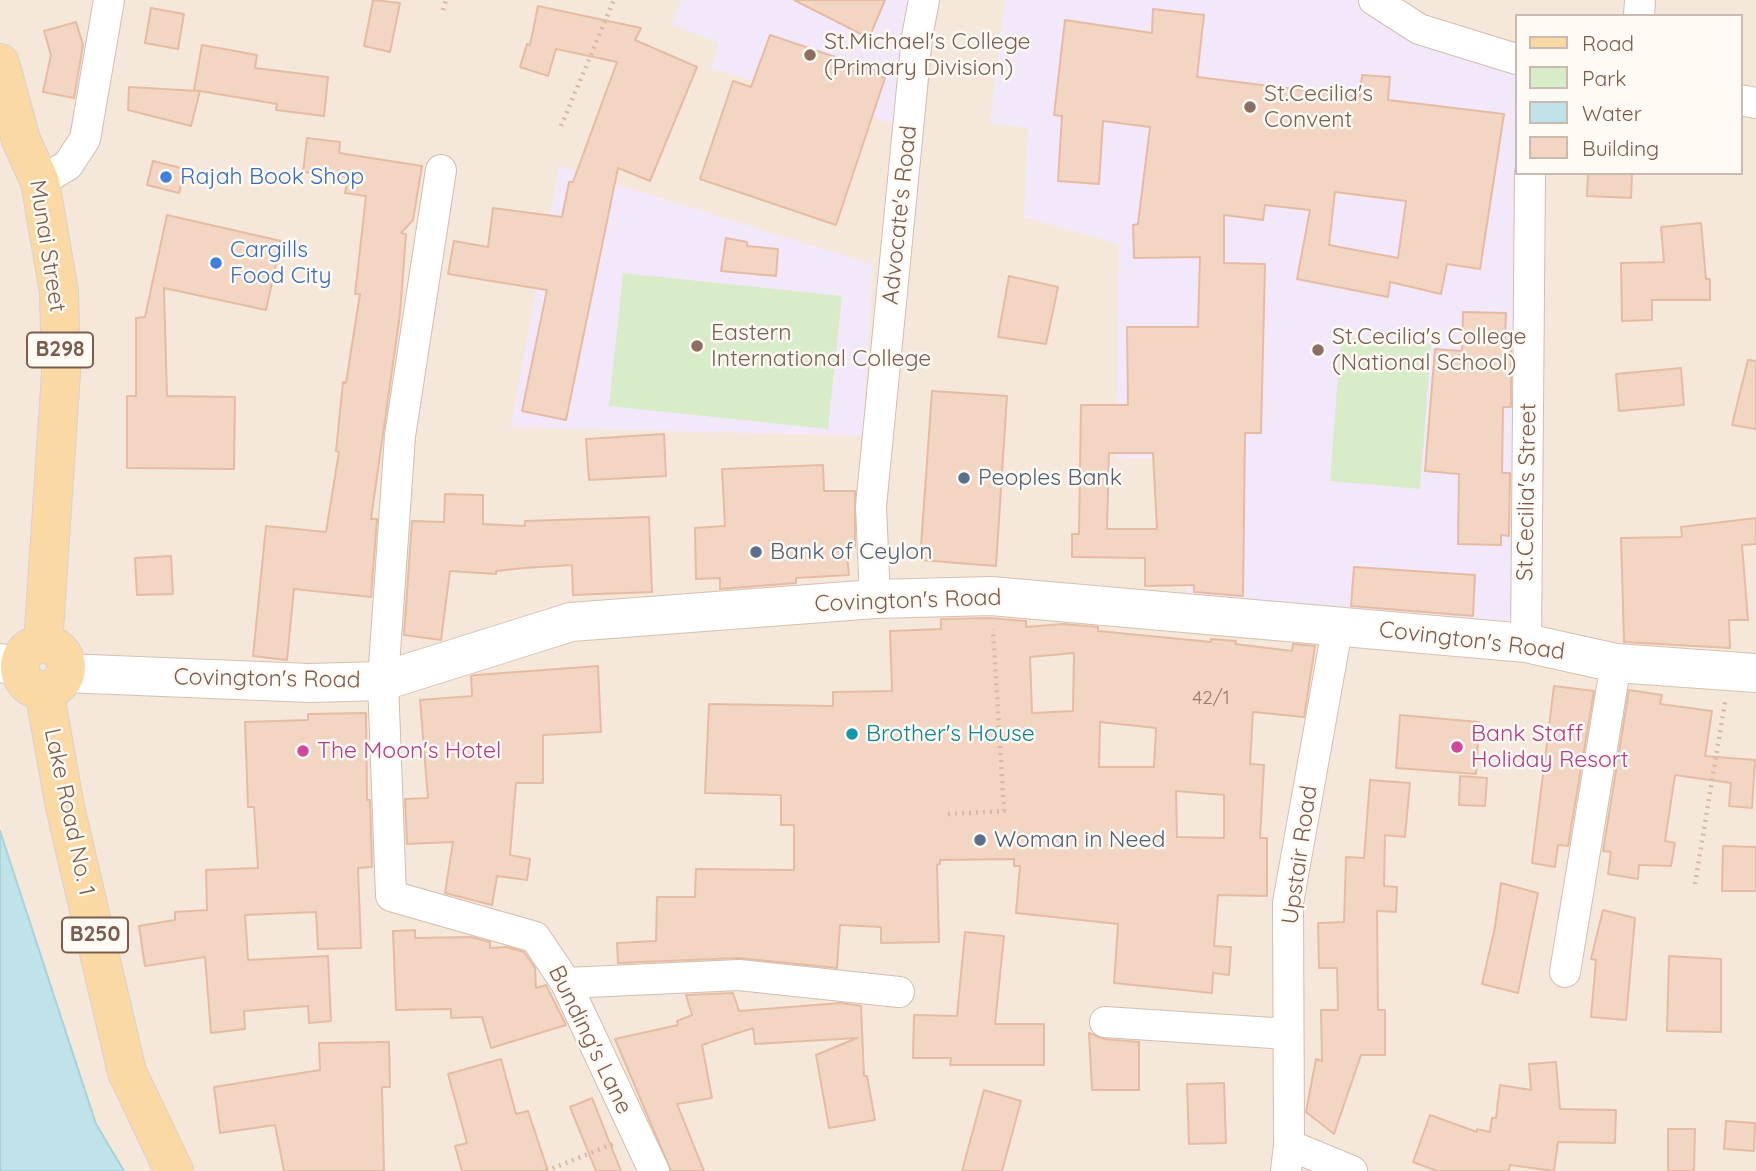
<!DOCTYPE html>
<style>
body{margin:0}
#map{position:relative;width:1756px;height:1171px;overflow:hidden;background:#fdf6ec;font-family:Quicksand,sans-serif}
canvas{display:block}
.legend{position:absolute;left:1515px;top:14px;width:228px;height:161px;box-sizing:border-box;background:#fffaf3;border:2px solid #cabbb1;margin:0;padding:9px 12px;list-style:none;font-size:21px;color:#7a5c4d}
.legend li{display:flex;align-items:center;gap:14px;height:35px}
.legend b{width:35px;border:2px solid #cabbb1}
</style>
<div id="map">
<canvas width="1756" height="1171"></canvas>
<ul class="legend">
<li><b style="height:9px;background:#fbd9a5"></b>Road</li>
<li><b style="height:19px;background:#d8ecc9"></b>Park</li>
<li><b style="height:19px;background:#bfe3e8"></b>Water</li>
<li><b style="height:19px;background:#f3d5c3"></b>Building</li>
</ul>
</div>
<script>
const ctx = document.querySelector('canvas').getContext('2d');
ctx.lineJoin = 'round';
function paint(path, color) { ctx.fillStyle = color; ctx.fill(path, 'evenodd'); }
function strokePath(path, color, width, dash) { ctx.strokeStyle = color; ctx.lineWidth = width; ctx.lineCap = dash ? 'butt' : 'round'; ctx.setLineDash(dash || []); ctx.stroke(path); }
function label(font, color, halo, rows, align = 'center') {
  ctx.font = font + ' Quicksand,sans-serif'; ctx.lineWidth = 5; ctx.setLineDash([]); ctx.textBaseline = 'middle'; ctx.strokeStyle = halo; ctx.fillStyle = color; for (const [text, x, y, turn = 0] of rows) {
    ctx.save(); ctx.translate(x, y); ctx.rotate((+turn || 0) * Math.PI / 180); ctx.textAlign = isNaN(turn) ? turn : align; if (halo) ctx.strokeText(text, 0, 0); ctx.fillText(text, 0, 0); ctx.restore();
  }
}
paint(new Path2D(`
 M0 0H1756V1171H124L96 1124 0 831ZM1516 16H1740V173H1516Z`), '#f5e8da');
paint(new Path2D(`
 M682 0H912L898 125 711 68 719 43 671 24Z
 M1005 0H1354L1387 21 1516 66 1517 633 1187 599 1188 457 1116 459 1119 244 1024 217 1028 128 990 123Z
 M559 166 873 265 863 436 511 427Z`), '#f3e8fa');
paint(new Path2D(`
 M623 273 842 296 828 429 609 406Z
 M1341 337 1431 344 1420 489 1330 481Z`), '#d8ecc9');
const water = new Path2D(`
 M0 831 96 1124 124 1171H0Z`);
paint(water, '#bfe3e8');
strokePath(water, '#a5d3da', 2);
const building = new Path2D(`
 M373 0 400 3 390 52 364 46Z
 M794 0H885L869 38Z
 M538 6 641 28 635 40 697 67 650 181 618 168 566 420 522 411 547 290 448 274 454 241 488 247 493 208 562 217 569 182H573L617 62 556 49 548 76 520 67 527 44 530 45Z
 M151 8 184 14 178 49 145 43Z
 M1153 9 1204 15 1197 77 1360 97 1362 75 1390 77 1388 100 1504 114 1480 269 1447 264 1441 294 1390 282 1388 297 1297 279 1310 210 1265 205 1263 220 1224 215V263L1265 264 1261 433H1245L1243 596 1194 592V585L1145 586V558L1072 557V534H1079L1081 405H1128L1127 327H1198L1200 257 1134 258 1133 225 1138 224 1150 127 1103 121 1099 184 1058 181 1062 116 1054 115 1065 20 1152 33ZM1335 192 1406 201 1398 258 1329 245ZM1109 453H1153L1157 529H1107Z
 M76 22 83 45 74 98 43 92 51 55 44 31Z
 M770 35 874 70 873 74 885 78 836 225 700 179 733 81 751 87Z
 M202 45 257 55 255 68 328 77 324 116 276 110 277 104 200 91 191 126 128 110 129 87 199 91 194 90Z
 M307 138 340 142 339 153 422 166 413 220 401 233 406 234 400 314 371 519H377L371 597 294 589 287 660 253 656 266 526 326 532 339 452 336 451 343 382 346 383 360 294H355L366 196 345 193 348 177 303 172Z
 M153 161 185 169 179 193 147 185Z
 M1588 173H1632L1631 198 1587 196Z
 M167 215 281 241 266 310 164 288 167 396 235 397 234 469 127 468V396H136V318L145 317Z
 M1701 223 1706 279H1710V300H1652V320L1622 321 1621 263 1664 262 1661 227Z
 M726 238 747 242V246L778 249 776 276 721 271Z
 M1009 276 1058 287 1046 344 998 337Z
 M1463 312 1506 313 1505 340 1511 341V407H1503L1502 473H1510L1509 536 1501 535V545L1458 544 1459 474 1425 471 1435 349 1462 351Z
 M1748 360 1756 361V429L1732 425Z
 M1681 368 1684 405 1619 411 1616 374Z
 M932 391 1007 396 996 566 920 560Z
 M664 434 666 476 589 480 586 439Z
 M823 465 824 491H855V547H846L849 575 796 578V583L720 589V578L696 579 695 528 725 526 722 469Z
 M445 494 483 495V524L525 526V521L649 517 652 592 573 595 572 565 524 568 496 571V574L450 571 441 640 404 635 412 521 444 522Z
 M1756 518V544L1742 545 1748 620H1729L1730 648 1624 642 1621 538 1682 537 1681 527Z
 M171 556 173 594 137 595 135 558Z
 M1354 567 1475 575 1473 616 1351 606Z
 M990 618 1026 621V627L1063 624 1098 627V631L1211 642V639L1236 641 1235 644 1292 651 1293 644 1315 646 1304 717 1253 712 1250 764 1264 765 1260 838H1267V896L1218 895 1214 946 1231 947 1229 975 1213 973 1212 993 1114 983 1118 924 1016 913 1020 866H1014V859L940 860V864L937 865 939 942 881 943V927L840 925 837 968 738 958 618 963 617 943 656 941 657 897H695L696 869 794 870V825H781V795L705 793 709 704 833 706V692L892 691 890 631 941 629V619ZM1074 653 1073 711 1032 713 1030 657ZM1100 722 1156 728 1154 767H1099ZM1176 791 1224 795V838L1177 837Z
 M598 666 601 732 543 735V783H516L510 855 530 859 527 880 497 876 492 905 445 893 453 842 407 844 405 799 428 798 420 700 472 696 471 676 476 675Z
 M1554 686 1594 691 1568 846 1558 845 1555 867 1532 863Z
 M1629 690 1662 695 1660 704 1712 711 1705 756 1755 760 1752 808 1729 806 1731 783 1675 775 1665 841 1675 843 1671 866 1639 865 1638 879 1608 874 1611 852 1603 851Z
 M366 713 367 800H370L372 867 358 868 361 948 318 949 316 912 245 915 248 960 328 956 331 1021 309 1023 308 1006 244 1011 245 1029 211 1033 205 957 145 966 139 926 175 920V912L207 910 206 870 258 868 254 807H248L245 722 308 720V714Z
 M1400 715 1479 722 1476 774 1396 768Z
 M1460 776 1487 778 1485 806 1459 805Z
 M1370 780 1410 783 1405 837 1385 835 1384 886 1397 887 1396 912 1377 911 1378 1010H1385V1055H1361L1334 1134 1306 1112 1316 1059 1322 1061 1321 1010H1338L1337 968H1319L1318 923 1344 922 1346 857 1364 858Z
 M1723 846 1756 847V891H1722Z
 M1501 883 1538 893 1518 993 1482 984 1495 927Z
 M1603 910 1635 918 1626 1020 1591 1017 1596 960 1591 959Z
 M415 930V938L471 937 490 942V948L507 947 524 952 535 968 536 988 546 985 566 1025 491 1048 482 1017 451 1018V1009L396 1010 393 931Z
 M965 932 1004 936 995 1024H1044V1065H950L951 1058H913L914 1015 957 1016Z
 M1669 956 1721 959V1032L1667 1031Z
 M733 993 739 1011 841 1003 861 1006 864 1076H867L875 1120 829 1128 816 1055 857 1038 755 1044 753 1028 702 1045 712 1098 677 1104 704 1171H671L615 1039 678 1025 677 1021 692 1015 686 995Z
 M1089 1033 1104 1039 1139 1042V1090H1092Z
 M389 1042 390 1087H382L384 1171H284L275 1125 220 1133 214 1087 320 1070 319 1043Z
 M501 1059 516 1114 528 1111 548 1171H462L455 1146 467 1143 448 1074Z
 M1556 1062 1560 1109 1616 1110 1615 1143 1558 1142 1554 1171 1510 1165 1509 1171H1437L1413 1162 1430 1115 1477 1132V1129L1490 1132 1492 1118H1496L1500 1085 1531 1090 1529 1064Z
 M1224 1083 1226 1143 1189 1144 1187 1084Z
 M984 1090 1021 1101 1002 1171H962Z
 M592 1098 621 1171H596L570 1107Z
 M1726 1121 1755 1123 1754 1151 1724 1149Z
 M1668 1129H1695L1694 1171H1668Z`);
paint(building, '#f3d5c3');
strokePath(building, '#e6bba3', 2);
const street = new Path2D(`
 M1374 0 1419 29 1516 59
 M1639 16 1640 0
 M1740 100 1756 103
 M441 170 400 436 383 681 391 896 535 937 566 983 654 1171
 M40 182 68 165 85 139 109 0
 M875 599 871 506 917 37 924 0
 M1526 643 1530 173
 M1565 972 1616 663
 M566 983 739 975 899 992
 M1105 1022 1288 1034
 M1289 1145 1352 1171
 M1286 1171 1289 1145 1288 903 1338 624`);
const secondary = new Path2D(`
 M0 663 20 666
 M65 673 309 683 383 681 571 622 875 599 991 596 1526 643 1616 663 1756 673`);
const primary = new Path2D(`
 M0 63 21 140 40 182 59 292 61 373 43 644
 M20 667a23 23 0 1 1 46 0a23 23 0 1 1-46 0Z
 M44 690 65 807 127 1072 174 1171`);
strokePath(street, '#d1beb0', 32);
strokePath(secondary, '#d6c0b0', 40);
strokePath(primary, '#dad1cd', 40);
strokePath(new Path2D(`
 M443 10 446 0
 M561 126 614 0
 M948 814 1004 811 993 629
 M1695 884 1725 702
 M546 1171 613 1144`), '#d9b8a5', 4.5, [2, 5]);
strokePath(street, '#fff', 30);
strokePath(secondary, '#fff', 38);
strokePath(primary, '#fbd9a5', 38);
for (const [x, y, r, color] of [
 [810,55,7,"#8d6e63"],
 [1250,107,7,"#8d6e63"],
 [166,177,7,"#3f7fe0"],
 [216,263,7,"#3f7fe0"],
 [697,346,7,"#8d6e63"],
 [1318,350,7,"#8d6e63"],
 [964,478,7,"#5c6f8a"],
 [756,552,7,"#5c6f8a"],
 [852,734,7,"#0f9aa8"],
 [1457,747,7,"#d1479c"],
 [303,751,7,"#d1479c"],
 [980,840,7,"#5c6f8a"]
]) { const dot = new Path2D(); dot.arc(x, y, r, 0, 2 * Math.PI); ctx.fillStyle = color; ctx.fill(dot); strokePath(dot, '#fffaf3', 2.5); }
label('19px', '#987a6a', null, [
 ["42/1",1211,698]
]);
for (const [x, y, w] of [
 [60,350,66],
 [95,935,66]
]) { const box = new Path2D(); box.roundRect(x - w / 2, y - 17.5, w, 35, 5); ctx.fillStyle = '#fffaf3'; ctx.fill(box); strokePath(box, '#7a5c4d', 2); }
label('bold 21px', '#7a5c4d', null, [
 ["B298",60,350],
 ["B250",95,935]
]);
label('23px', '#785e54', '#fffaf3', [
 ["St.Michael's College",824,42],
 ["(Primary Division)",824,68],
 ["St.Cecilia's",1264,94],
 ["Convent",1264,120],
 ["Eastern",711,333],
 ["International College",711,359],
 ["St.Cecilia's College",1332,337],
 ["(National School)",1332,363]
], 'left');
label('23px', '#366cbe', '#fffaf3', [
 ["Rajah Book Shop",180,177],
 ["Cargills",230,250],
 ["Food City",230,276]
], 'left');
label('23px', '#7a5c4d', '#fffaf3', [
 ["Advocate's Road",900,215,-84],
 ["Munai Street",47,246,81],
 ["St.Cecilia's Street",1527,492,-89],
 ["Covington's Road",908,601,-2],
 ["Covington's Road",1472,641,7],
 ["Covington's Road",267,679,1],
 ["Lake Road No. 1",69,812,78],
 ["Upstair Road",1300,855,-82],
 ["Bunding's Lane",590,1040,64]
]);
label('23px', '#4e5e75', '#fffaf3', [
 ["Peoples Bank",978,478],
 ["Bank of Ceylon",770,552],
 ["Woman in Need",994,840]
], 'left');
label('23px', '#0d838f', '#fffaf3', [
 ["Brother's House",866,734]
], 'left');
label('23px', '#b23c85', '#fffaf3', [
 ["Bank Staff",1471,734],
 ["Holiday Resort",1471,760],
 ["The Moon's Hotel",317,751]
], 'left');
</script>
